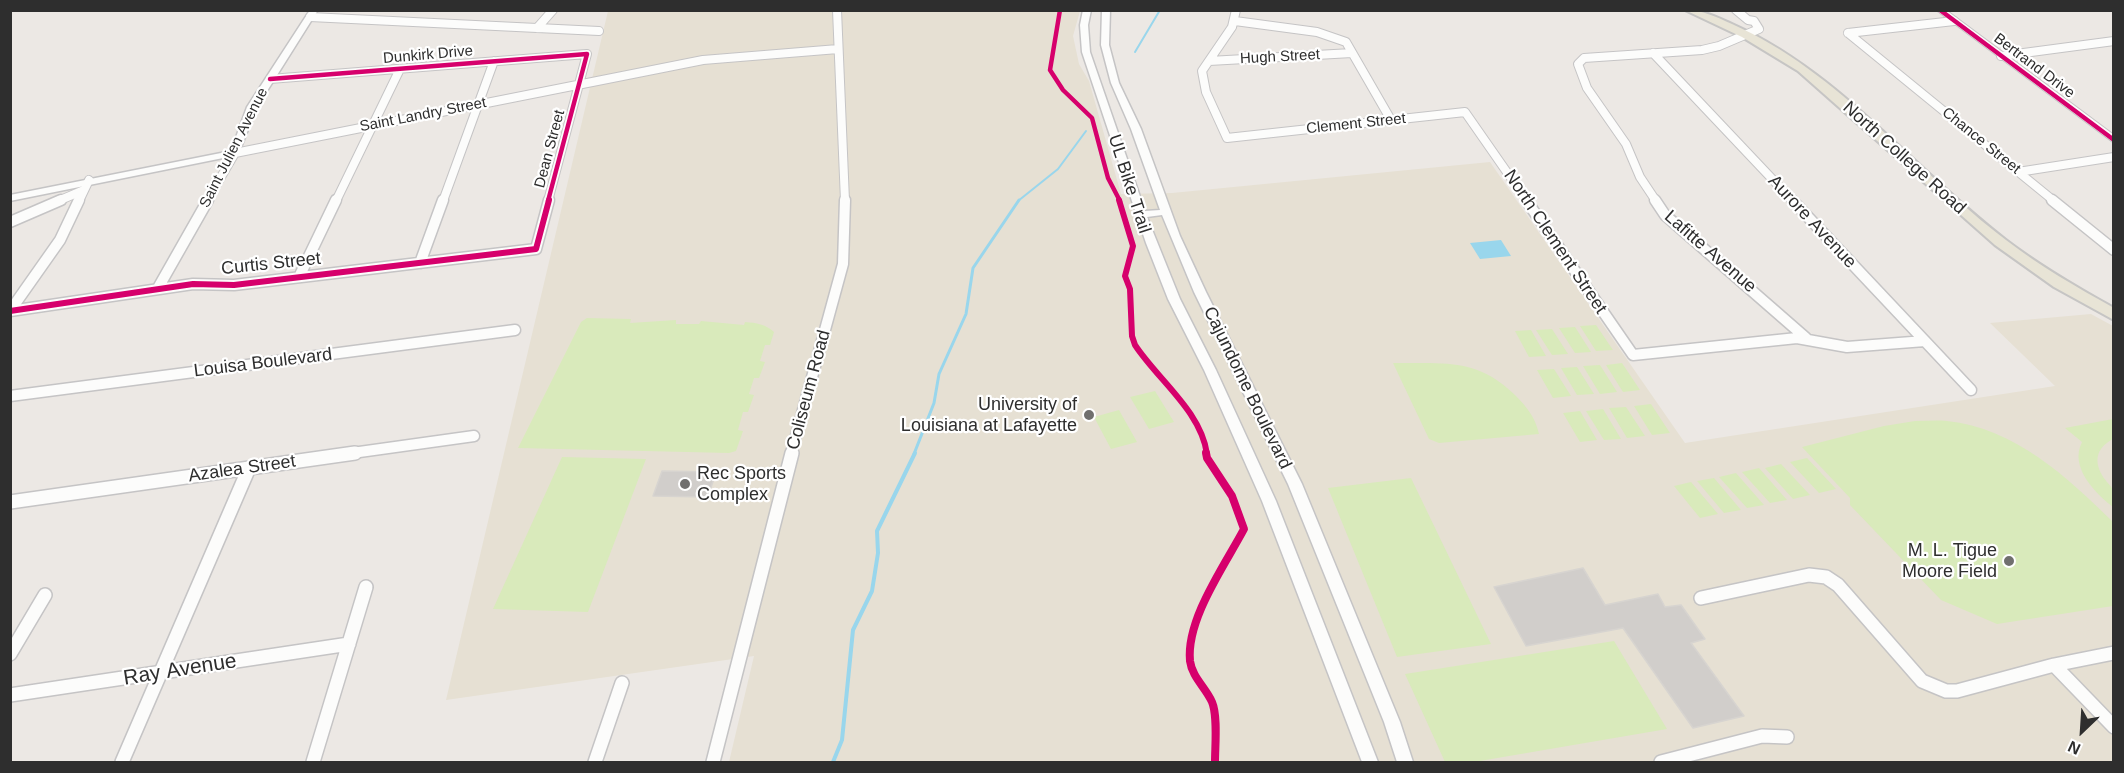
<!DOCTYPE html>
<style>
body{margin:0}
#map{position:relative;width:2124px;height:773px;overflow:hidden;background:#ece8e4;font-family:Helvetica,sans-serif}
canvas{display:block}
.frame{position:absolute;inset:0;border:12px solid #2e2e2e;pointer-events:none}
.north{position:absolute;left:2052px;top:701px;width:60px;height:60px;-webkit-text-stroke:4px #fff;paint-order:stroke;rotate:205deg;font-size:16px;font-weight:700;line-height:24px;text-align:center;color:#2e2e2e}
.north::after{content:'';display:block;margin:auto;width:21px;height:27px;background:#2e2e2e;clip-path:polygon(50% 0,100% 100%,50% 72%,0 100%)}
</style>
<div id="map">
<canvas width="2124" height="773"></canvas>
<div class="frame"></div>
<div class="north">N</div>
</div>
<script>
const ctx = document.querySelector('canvas').getContext('2d');
ctx.lineJoin = 'round';
function paint(path, color) { ctx.fillStyle = color; ctx.fill(path, 'evenodd'); }
function strokePath(path, color, width, dash) { ctx.strokeStyle = color; ctx.lineWidth = width; ctx.lineCap = dash ? 'butt' : 'round'; ctx.setLineDash(dash || []); ctx.stroke(path); }
function label(font, color, halo, rows, align = 'center') {
  ctx.font = font + ' Helvetica,sans-serif'; ctx.lineWidth = 4.5; ctx.setLineDash([]); ctx.textBaseline = 'middle'; ctx.strokeStyle = halo; ctx.fillStyle = color; for (const [text, x, y, turn = 0] of rows) {
    ctx.save(); ctx.translate(x, y); ctx.rotate((+turn || 0) * Math.PI / 180); ctx.textAlign = isNaN(turn) ? turn : align; if (halo) ctx.strokeText(text, 0, 0); ctx.fillText(text, 0, 0); ctx.restore();
  }
}
paint(new Path2D(`
 M608 11H1080L1073 36 1079 64 1089 81 1121 194 1172 193 1490 162 1685 443 2055 386 1990 323 2091 314 2113 326V762H729L754 656 446 700Z`), '#e6e0d3');
paint(new Path2D(`
 M587 318 631 319 630 323 676 320V324H699L701 321 744 325 745 322C757 323 765 324 774 332L770 345H765L760 361 765 362 759 378H754L749 394 754 395 748 412H743L738 430 743 431 736 451 729 453 518 448 581 322Z
 M1596 325 1613 350 1596 351 1580 326Z
 M1575 327 1591 352 1575 353 1559 328Z
 M1552 329 1568 354 1552 355 1536 330Z
 M1531 330 1546 356 1529 357 1515 331Z
 M1393 363C1443 364 1476 357 1515 395 1527 407 1535 417 1539 434L1439 443 1429 439Z
 M1622 363 1640 390 1623 392 1606 365Z
 M1600 365 1617 392 1600 394 1583 366Z
 M1577 367 1594 394 1577 395 1561 368Z
 M1554 369 1571 396 1553 398 1537 370Z
 M1155 391 1174 422 1149 429 1130 397Z
 M1651 404 1670 433 1652 435 1634 406Z
 M1626 407 1645 436 1627 438 1609 408Z
 M1603 409 1621 439 1604 440 1586 411Z
 M1119 410 1137 442 1111 449 1094 417Z
 M1580 411 1597 440 1580 442 1563 413Z
 M2113 419V439C2098 447 2093 459 2102 475 2105 481 2112 486 2114 492 2115 496 2113 502 2113 507 2095 493 2069 467 2082 442L2065 428Z
 M1915 421C1926 421 1937 420 1947 421 2015 428 2067 477 2113 522V606L1997 624 1941 600 1850 505V498L1802 447 1884 426Z
 M562 457 646 459 588 612 493 609Z
 M1807 458 1836 489 1819 493 1790 462Z
 M1781 464 1810 495 1793 499 1765 468Z
 M1759 468 1787 500 1770 503 1742 472Z
 M1736 473 1764 505 1747 508 1719 477Z
 M1411 478 1491 644 1397 657 1328 488Z
 M1714 478 1741 510 1724 513 1697 481Z
 M1691 482 1718 514 1700 518 1674 486Z
 M1614 641 1667 729 1474 762H1445L1405 674Z`), '#d9eabb');
paint(new Path2D(`
 M1501 240 1511 256 1480 259 1470 243Z`), '#99d6ec');
strokePath(new Path2D(`
 M1135 52 1160 10
 M1018 201 1058 169 1086 131`), '#99d6ec', 2);
strokePath(new Path2D(`
 M914 454 934 403 939 374 966 314 973 268 1019 200`), '#99d6ec', 3);
strokePath(new Path2D(`
 M833 762 842 740 853 630 872 591 878 553 877 531 915 453`), '#99d6ec', 4);
const building = new Path2D(`
 M662 471 716 472 708 497 653 496Z
 M1583 568 1605 605 1658 594 1665 607 1681 605 1705 639 1691 643 1744 716 1693 728 1623 628 1526 646 1494 587Z`);
paint(building, '#d1cecb');
strokePath(building, '#d7d4d0', 1.5);
const minorFar2 = new Path2D(`
 M837 10 845 201
 M1236 10 1232 27 1202 71 1206 92 1227 138 1465 112 1527 201
 M310 17 599 31
 M1235 21 1317 32 1346 42 1391 120
 M537 28 553 10
 M1848 33 2054 201
 M1848 33 1954 21
 M1653 53 1793 201
 M2001 56 2114 41
 M1209 61 1352 53
 M270 79 587 54 548 201
 M2018 172 2114 157
 M58 201 84 190
 M79 201 89 180
 M207 201 235 153 703 60 838 49
 M336 201 400 69
 M443 201 494 61
 M1656 201 1640 177 1626 144 1587 88 1578 64 1584 58 1702 50 1719 46 1759 29 1754 21 1748 20 1736 10`);
const minorFar1 = new Path2D(`
 M1526 200 1633 355 1797 338 1847 347 1925 341
 M1655 200 1665 215 1806 338
 M1792 200 1971 390
 M2052 200 2114 250
 M10 222 61 200
 M420 263 443 200
 M299 277 336 200
 M158 288 208 200
 M10 311 193 284 234 285 536 249 549 200
 M10 311 60 240 79 200
 M10 396 515 330
 M345 454 474 436
 M791 454 843 264 845 200`);
const minor = new Path2D(`
 M10 502 355 453
 M1701 598 1809 575 1826 577 1838 585 1922 681 1946 691H1957L2054 665 2114 653
 M10 654 45 595
 M2054 665 2114 727
 M10 695 349 644
 M122 762 249 468
 M313 762 366 587
 M595 762 622 683
 M713 762 792 453
 M1661 762 1762 736 1787 737`);
const tertiary = new Path2D(`
 M310 10H318L257 107 238 155 10 201V195L231 151 247 107Z
 M1083 10H1091L1088 25 1090 52 1145 211 1160 210 1131 129 1111 83 1101 45 1102 10H1110L1109 45 1119 83 1141 129 1180 236 1206 292 1302 484 1400 722 1413 762H1397L1384 722 1288 484 1194 292 1162 215 1147 217 1180 299 1216 370 1276 501 1378 762H1362L1262 501 1204 370 1168 299 1146 243 1082 52 1080 25Z`);
const secondary = new Path2D(`
 M1936 10H1946L2114 135V143Z`);
const primary = new Path2D(`
 M1685 10C1703 10 1716 17 1732 24 1840 72 1914 170 2006 240 2040 266 2076 287 2114 308V320L2054 287 1995 245 1798 71 1742 37Z`);
strokePath(minorFar2, '#c5c4c5', 10);
strokePath(minorFar1, '#c5c4c5', 13);
strokePath(minor, '#c5c4c5', 16);
strokePath(tertiary, '#c5c4c5', 3);
strokePath(secondary, '#c5c4c5', 2);
strokePath(primary, '#c6c5c4', 4);
strokePath(minorFar2, '#fcfcfb', 8);
strokePath(minorFar1, '#fcfcfb', 10);
strokePath(minor, '#fcfcfb', 13);
paint(tertiary, '#fcfcfb');
paint(secondary, '#fcfcfb');
paint(primary, '#e8e4d6');
strokePath(new Path2D(`
 M1060 10 1050 70 1063 90 1092 118 1108 178 1120 201
 M1940 10 2114 140
 M270 79 587 54 548 201`), '#d6006c', 4.5);
strokePath(new Path2D(`
 M1119 200 1133 246 1125 276 1130 289 1132 336 1135 345C1158 380 1201 411 1207 454
 M10 311 193 284 234 285 536 249 549 200`), '#d6006c', 6);
strokePath(new Path2D(`
 M1206 453 1207 458 1232 496 1244 529C1225 565 1186 619 1190 661 1192 677 1206 688 1212 702 1218 716 1215 746 1215 762`), '#d6006c', 8);
for (const [x, y, r, color] of [
 [1089,415,6,"#706f6e"],
 [685,484,6,"#706f6e"],
 [2009,561,6,"#706f6e"]
]) { const dot = new Path2D(); dot.arc(x, y, r, 0, 2 * Math.PI); ctx.fillStyle = color; ctx.fill(dot); strokePath(dot, '#fff', 2); }
label('15px', '#2e2e2e', '#fff', [
 ["Dunkirk Drive",428,55,-5],
 ["Hugh Street",1280,57,-3],
 ["Bertrand Drive",2034,66,37],
 ["Saint Landry Street",423,115,-11],
 ["Clement Street",1356,124,-6],
 ["Chance Street",1981,141,39],
 ["Saint Julien Avenue",234,148,-63],
 ["Dean Street",550,149,-75]
]);
label('18px', '#2e2e2e', '#fff', [
 ["North College Road",1904,158,42],
 ["UL Bike Trail",1129,184,72],
 ["Aurore Avenue",1812,222,47],
 ["North Clement Street",1555,242,56],
 ["Lafitte Avenue",1710,252,41],
 ["Curtis Street",271,264,-6],
 ["Louisa Boulevard",263,363,-7],
 ["Cajundome Boulevard",1247,388,64],
 ["Coliseum Road",809,390,-75],
 ["Azalea Street",242,469,-8]
]);
label('18px', '#2e2e2e', '#fff', [
 ["University of",1077,405],
 ["Louisiana at Lafayette",1077,426],
 ["Rec Sports",697,474,"left"],
 ["Complex",697,495,"left"],
 ["M. L. Tigue",1997,551],
 ["Moore Field",1997,572]
], 'right');
label('21px', '#2e2e2e', '#fff', [
 ["Ray Avenue",180,670,-9]
]);
</script>
